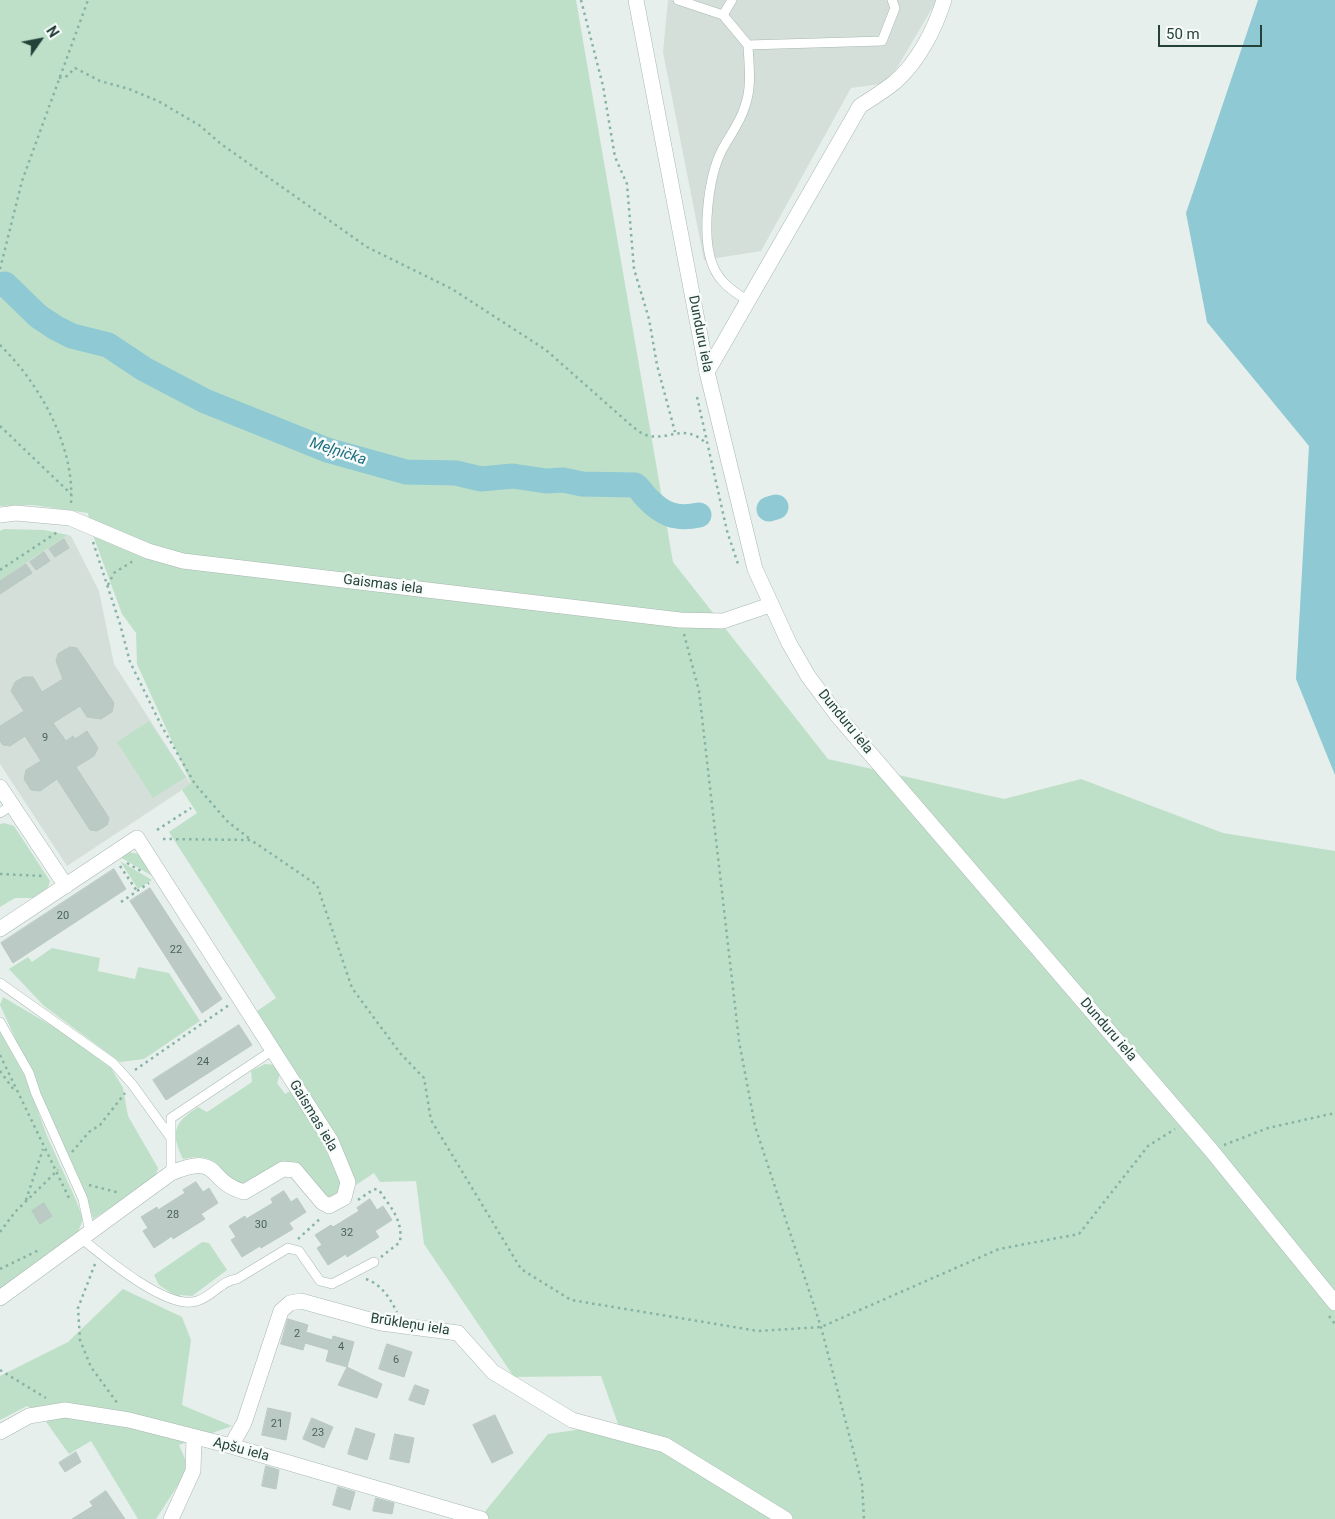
<!DOCTYPE html>
<meta charset="utf-8">
<style>
body{margin:0}
#map{position:relative;width:1335px;height:1519px;overflow:hidden;background:#e6efeb;font-family:Roboto,sans-serif}
canvas{display:block}
.north{position:absolute;left:15px;top:15px;width:50px;height:50px;-webkit-text-stroke:4px #f7fbf9;paint-order:stroke;rotate:57deg;font-size:14px;font-weight:700;line-height:20px;text-align:center;color:#24423a}
.north::after{content:'';display:block;margin:auto;width:18px;height:22px;background:#24423a;clip-path:polygon(50% 0,100% 100%,50% 72%,0 100%)}
.scale{position:absolute;left:1158px;top:25px;width:104px;height:22px;box-sizing:border-box;border:2px solid #24423a;border-top:0;padding-left:6px;font-size:15px;line-height:18px;white-space:nowrap;color:#24423a;-webkit-text-stroke:4px #f7fbf9;paint-order:stroke}
</style>
<div id="map">
<canvas width="1335" height="1519"></canvas>
<div class="north">N</div>
<div class="scale">50 m</div>
</div>
<script>
const ctx = document.querySelector('canvas').getContext('2d');
ctx.lineJoin = 'round';
function paint(path, color) { ctx.fillStyle = color; ctx.fill(path, 'evenodd'); }
function strokePath(path, color, width, dash) { ctx.strokeStyle = color; ctx.lineWidth = width; ctx.lineCap = dash ? 'butt' : 'round'; ctx.setLineDash(dash || []); ctx.stroke(path); }
function label(font, color, halo, rows, align = 'center') {
  ctx.font = font + ' Roboto,sans-serif'; ctx.lineWidth = 5; ctx.setLineDash([]); ctx.textBaseline = 'middle'; ctx.strokeStyle = halo; ctx.fillStyle = color; for (const [text, x, y, turn = 0] of rows) {
    ctx.save(); ctx.translate(x, y); ctx.rotate((+turn || 0) * Math.PI / 180); ctx.textAlign = isNaN(turn) ? turn : align; if (halo) ctx.strokeText(text, 0, 0); ctx.fillText(text, 0, 0); ctx.restore();
  }
}
paint(new Path2D(`
 M668 0H937L888 83 851 88 761 251 704 260 663 52Z
 M68 535 71 536 99 591 114 664 191 784 67 866 0 764V580Z`), '#d4dfda');
paint(new Path2D(`
 M0 0H576L673 562 828 759 1004 799 1081 779 1223 833 1335 851V1519H479L548 1434 618 1424 601 1376 514 1377 424 1244 416 1181 380 1182 374 1173 356 1185 333 1133 257 1011 276 998 169 832 197 813 182 790 191 783 137 664 136 633 122 614 90 527 88 513 33 505 0 506Z
 M4 529 44 530 68 535 0 580V531Z
 M149 721 186 777 153 798 117 742Z
 M4 823 14 826 50 881 48 888 35 898H15L0 907V824Z
 M128 852 139 854 154 877 120 857Z
 M120 861 152 880 138 889Z
 M52 948 100 958 98 971 135 979 138 967 169 973 200 1021 144 1059 120 1062 44 1006 9 969 28 957 32 962Z
 M3 997 59 1030 111 1068 123 1088 128 1116 158 1168 155 1179 93 1219 86 1194 0 1005Z
 M0 1032 26 1078 47 1136 76 1200 83 1219 77 1235 0 1289Z
 M265 1064 277 1065 281 1071 277 1083 285 1094 290 1091 295 1093 327 1145 325 1148 342 1184V1191L327 1200C291 1150 292 1155 241 1186 217 1180 227 1150 183 1159 170 1132 174 1123 198 1107L207 1112 252 1082 251 1071Z
 M202 1242 209 1243 227 1270 192 1296 180 1295 179 1298 159 1285 154 1275Z
 M123 1289 182 1317 191 1340 182 1405 232 1426 179 1445 189 1468 156 1519H138L91 1441 69 1454 42 1416 27 1406 0 1420V1376L68 1342Z`), '#bfe0c8');
paint(new Path2D(`
 M1258 0H1335V775L1296 679 1309 446 1207 322 1186 213Z`), '#8ec9d4');
strokePath(new Path2D(`
 M5 284 38 316 56 328 72 336 108 345 144 369 205 401 327 450 406 472 456 473 481 479 513 476 546 481 563 480 582 484 635 485C640 488 641 492 646 497 662 514 675 520 699 515
 M769 509 776 507`), '#8ec9d4', 25);
const building = new Path2D(`
 M64 539 69 548 55 557 49 549Z
 M44 552 50 561 36 570 30 562Z
 M26 564 32 573 0 594V581Z
 M70 647 77 648 114 703 112 712 101 719 87 717 80 706 53 723 66 741 73 736 75 739 87 731 98 748 94 756 76 767 109 818 107 825 97 831 90 830 57 779 40 791 31 790 24 779 26 770 41 761 25 736 10 746 3 745 0 741V726L24 711 11 691 15 682 24 677H33L42 692 63 679 56 661 58 654Z
 M114 869 126 889 13 963 1 943Z
 M150 888 222 999 202 1013 130 901Z
 M239 1025 252 1045 166 1100 153 1080Z
 M196 1182 203 1192 209 1188 218 1203 201 1214 205 1219 173 1239 172 1236 154 1248 143 1231 148 1228 141 1217 157 1207 158 1210 185 1193 183 1190Z
 M284 1191 291 1202 297 1198 306 1212 289 1223 293 1229 261 1248 260 1246 242 1257 231 1240 236 1237 229 1226 245 1216 246 1219 273 1203 271 1199Z
 M370 1199 377 1210 383 1206 392 1220 375 1231 379 1237 347 1257 346 1254 328 1265 317 1248 322 1245 315 1235 331 1225 333 1227 359 1211 357 1208Z
 M44 1203 52 1216 40 1224 32 1211Z
 M288 1319 308 1325 306 1332 332 1340 333 1336 354 1342 347 1367 382 1384 377 1398 338 1385 347 1367 326 1361 329 1350 305 1343 303 1350 281 1344Z
 M387 1344 412 1352 404 1377 379 1369Z
 M415 1385 429 1390 424 1405 409 1400Z
 M268 1408 291 1413 286 1440 262 1435Z
 M495 1415 513 1453 492 1463 473 1425Z
 M312 1418 333 1427 324 1448 303 1439Z
 M356 1428 375 1434 367 1460 348 1454Z
 M395 1434 414 1438 409 1463 390 1459Z
 M76 1452 81 1462 65 1472 59 1463Z
 M266 1466 279 1470 276 1489 262 1486Z
 M338 1487 355 1492 350 1510 333 1505Z
 M106 1491 125 1519H72L93 1506 90 1502Z
 M376 1498 394 1503 392 1514 373 1511Z`);
paint(building, '#bbcac4');
strokePath(building, '#b8c9c2', 1);
const service = new Path2D(`
 M678 0 723 15 748 45 882 41 895 8 892 0
 M723 15 732 0
 M748 301C733 291 720 283 713 266 701 238 708 177 722 150 730 135 740 123 745 106 752 87 749 66 748 45
 M0 813 12 805
 M0 983 113 1063 132 1084 171 1138
 M0 1022 29 1073 36 1094 83 1199 90 1232
 M171 1173V1118L273 1050
 M81 1238C104 1257 168 1311 197 1301 212 1297 222 1280 237 1279L288 1248 299 1251 320 1281 332 1284 374 1262`);
const minor = new Path2D(`
 M707 372 860 106C871 99 884 91 895 82 918 62 935 29 944 0
 M0 787 66 886
 M0 929 137 838 331 1141 348 1182 344 1198 329 1206 322 1202 295 1170 283 1169 244 1192C205 1181 223 1152 171 1173L0 1298
 M0 1432 29 1416 65 1410 129 1420 231 1446 481 1519
 M231 1446 244 1423 281 1311 290 1303 301 1301 381 1323 458 1333 493 1372 572 1420 665 1445 785 1519
 M171 1519 193 1471 194 1438`);
const tertiary = new Path2D(`
 M636 0 707 372 755 569 789 643 808 676 837 715 1211 1150 1335 1303
 M0 515 16 513 70 518 148 551 183 561 680 620 723 621 770 605`);
strokePath(service, '#a8b8b2', 10);
strokePath(minor, '#a8b8b2', 16);
strokePath(tertiary, '#a8b8b2', 16);
strokePath(new Path2D(`
 M581 0 603 86 615 157 627 184 634 269 649 319 657 365 675 432
 M59 78 67 76 75 68 100 81 129 89 158 101 199 125 221 144 367 247 452 289 546 350 633 427C637 430 642 434 646 435 669 442 682 422 706 443
 M0 269 22 181 88 0
 M0 345C40 384 75 447 71 503
 M697 397 727 531 738 564
 M0 426 71 494
 M93 542 120 624 130 662 161 725 195 784 227 821 250 839
 M0 570 59 531
 M108 585 114 573 133 561
 M684 634 699 691 739 1041 755 1126 821 1327 862 1484 864 1519
 M157 830 191 808
 M163 839 251 840 317 885 352 988 400 1053 424 1078 431 1120 521 1269 571 1300 758 1331 821 1327 999 1249 1079 1234 1148 1146 1175 1129
 M127 863 141 871
 M120 866 137 891
 M0 874 43 876
 M121 902 149 883
 M0 1055 70 1200
 M135 1070 229 1005
 M0 1071 14 1090
 M1224 1145 1268 1128 1335 1113
 M72 1152 89 1132 100 1125 125 1093
 M89 1185 120 1193
 M26 1200 43 1149
 M358 1200 374 1189 379 1190C391 1208 403 1220 400 1242L381 1257
 M0 1232 15 1212 58 1170
 M298 1239 322 1217
 M95 1264 78 1308 80 1340 91 1367 118 1404
 M0 1269 39 1250
 M366 1279C382 1285 389 1297 397 1312
 M1329 1316 1335 1324
 M0 1370 46 1398`), '#86b3a5', 2.5, [2.5, 4]);
strokePath(service, '#fff', 9);
strokePath(minor, '#fff', 15);
strokePath(tertiary, '#fff', 15);
label('11px', '#4a645c', null, [
 ["9",45,738],
 ["20",63,916],
 ["22",176,950],
 ["24",203,1062],
 ["28",173,1215],
 ["30",261,1225],
 ["32",347,1233],
 ["2",297,1334],
 ["4",341,1347],
 ["6",396,1360],
 ["21",277,1424],
 ["23",318,1433]
]);
label('14px', '#24423a', '#f7fbf9', [
 ["Dunduru iela",700,334,79],
 ["Gaismas iela",383,585,7],
 ["Dunduru iela",845,722,51],
 ["Dunduru iela",1108,1030,49],
 ["Gaismas iela",313,1116,59],
 ["Brūkleņu iela",410,1325,9],
 ["Apšu iela",241,1450,15]
]);
label('italic 15px', '#1c6f80', '#f7fbf9', [
 ["Meļņička",338,452,18]
]);
</script>
